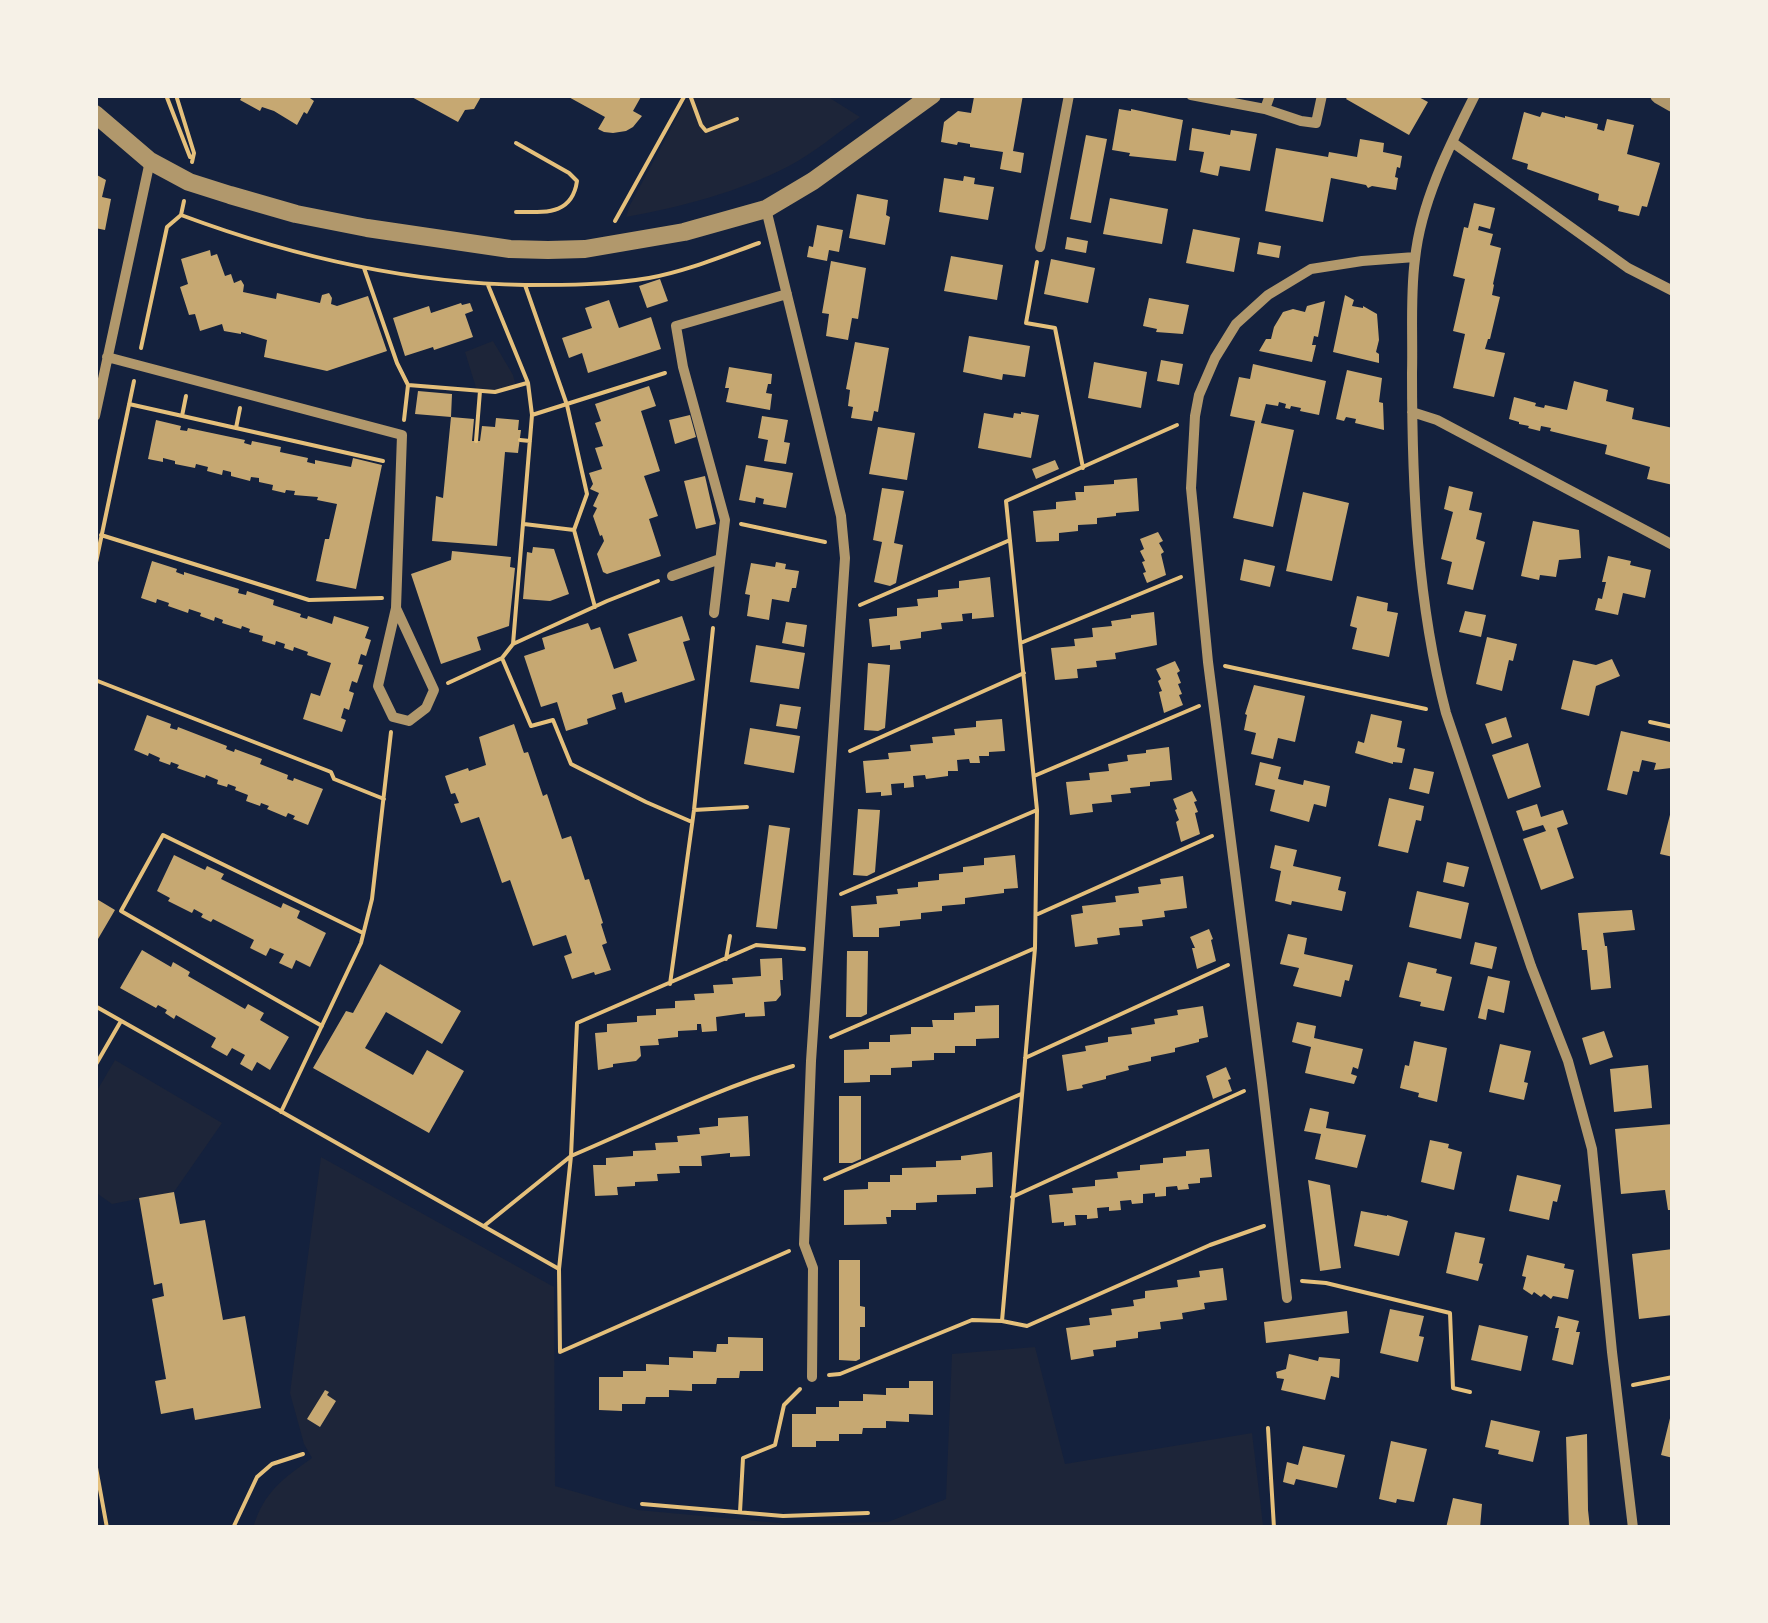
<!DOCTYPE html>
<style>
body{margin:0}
#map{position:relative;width:1768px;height:1623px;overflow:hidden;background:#14213d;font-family:Manrope,sans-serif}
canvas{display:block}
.frame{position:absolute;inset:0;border:98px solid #f6f1e7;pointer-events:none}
</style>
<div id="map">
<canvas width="1768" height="1623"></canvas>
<div class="frame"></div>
</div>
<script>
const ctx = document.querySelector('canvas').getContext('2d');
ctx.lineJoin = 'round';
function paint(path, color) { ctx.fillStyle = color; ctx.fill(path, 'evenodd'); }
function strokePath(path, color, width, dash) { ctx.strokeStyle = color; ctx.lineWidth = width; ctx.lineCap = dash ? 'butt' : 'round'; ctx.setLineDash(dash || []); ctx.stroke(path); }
paint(new Path2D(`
 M689 95H825L860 117C837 133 814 153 789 166 739 192 681 207 626 217L630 205Z
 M493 341 513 375 516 386 495 392 477 391 465 352Z
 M115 1060 222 1123 174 1192 112 1204 95 1192V1094Z
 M321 1157 554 1287 555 1486 638 1510 789 1524 888 1522 946 1499 952 1354 1035 1347 1065 1464 1252 1433 1263 1525 1271 1528H253C264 1491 283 1479 312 1458L304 1444 290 1393Z`), '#1d2539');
paint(new Path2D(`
 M243 95H306L314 101 307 114 304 112 297 125 274 111 262 107 260 111 240 100Z
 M408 95H482L474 109 465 110 458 122Z
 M565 95H642L633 111 642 116 633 127 626 131 613 133 604 132 598 129 605 117Z
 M982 95H1023L1013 151 1024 153 1021 173 1000 169 1003 152 970 147V144L958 142 957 145 941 142 944 122 958 111 971 113 974 97 981 98Z
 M1349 95H1415L1428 102 1409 135 1346 99Z
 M1119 109 1131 111V109L1183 120 1176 161 1129 156 1130 153 1112 150Z
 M1524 112 1540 117 1542 112 1565 118V116L1598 124 1597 129 1604 131 1607 119 1634 125 1627 154 1660 163 1647 207 1642 206 1639 216 1618 211 1619 206 1598 200 1599 194 1527 169 1528 164 1512 159Z
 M1192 128 1230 135 1231 130 1257 134 1250 171 1220 166 1218 176 1200 172 1204 152 1189 150Z
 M1086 135 1107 139 1091 223 1070 219Z
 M1360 139 1384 143 1383 152 1402 156 1400 168 1397 167 1395 177 1398 178 1396 190 1372 186 1368 188 1366 185 1331 178 1323 222 1265 211 1276 148 1328 157 1329 152 1357 157Z
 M95 174 106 180 102 197 111 199 105 230 95 228Z
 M964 176 975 178 974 184 994 187 988 220 939 212 944 178 963 181Z
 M857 194 888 200 886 215 890 217 885 245 849 238Z
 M1110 198 1168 209 1162 244 1103 234Z
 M1474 203 1495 208 1490 229 1479 226 1478 230 1493 234 1490 245 1501 248 1493 284 1494 285 1492 295 1500 297 1490 339H1488L1485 349 1505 353 1494 397 1453 388 1465 334 1453 331 1465 279 1453 276 1464 227 1468 228Z
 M817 225 843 230 839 252 829 250 827 261 807 257 809 246 813 247Z
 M1193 229 1240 238 1234 272 1186 263Z
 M1067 237 1088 241 1086 253 1065 249Z
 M1259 242 1281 246 1279 258 1257 254Z
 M210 250 211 256 217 254 225 276 231 274 234 283 241 280 244 285 243 292 276 299 277 293 320 303 322 295 329 293 332 298 331 304 337 306 368 296 387 351 327 371 264 357 267 340 241 332V334L224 331 222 324 200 331 195 314 189 315 180 287 188 284 181 259Z
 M951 256 1003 265 997 300 944 291Z
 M1051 259 1095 268 1088 303 1044 294Z
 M831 261 866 268 858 319 852 318 848 340 826 336 829 314 822 313Z
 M660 279 668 301 647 308 639 286Z
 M1345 295 1354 300 1352 306 1363 308V306L1377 314 1379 340 1376 352 1379 354V363L1333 352Z
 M1149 298 1189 305 1183 334 1156 332 1157 329 1143 326Z
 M609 300 619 328 651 317 661 349 588 373 582 353 569 358 562 338 592 328 585 308Z
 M1325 301 1318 337 1314 336 1312 345H1316L1312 362 1259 351 1266 339H1271L1274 327 1283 312 1293 309 1305 312 1307 306Z
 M461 303 462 305 470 303 473 311 465 314 473 337 434 350 433 347 405 356 393 318 429 306 431 313Z
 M969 336 1030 346 1025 377 1003 374 1002 380 963 372Z
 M855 342 889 348 878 412 874 411 872 421 851 418 853 407 848 406 850 390 846 389Z
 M1161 360 1183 364 1179 385 1157 381Z
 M1094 362 1147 372 1141 408 1088 398Z
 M1253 364 1326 381 1319 415 1300 411 1301 408 1291 406 1290 409 1285 408 1286 404 1279 402 1278 406 1266 404 1261 423 1294 430 1273 527 1233 518 1255 421 1230 416 1239 377 1250 379Z
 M729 367 772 374 771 384H768L766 393 772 394 770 410 726 402 729 388H725Z
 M1347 370 1382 378 1379 402 1383 403 1384 430 1355 423 1356 419 1346 417 1344 421 1336 419Z
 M1574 381 1608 390 1606 401 1634 408 1632 419 1673 428V485L1647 479 1650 467 1605 454 1607 445 1550 431 1551 428 1541 426 1540 431 1528 428 1529 426 1519 424V422L1509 419 1514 397 1536 403 1535 406 1544 408 1545 405 1567 410Z
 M649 386 656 406 641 411 660 471 644 476 658 516 649 519 661 556 607 574 603 572 597 554 604 541 602 535 600 536 593 516 597 508 593 506 599 493 590 489 593 484 589 473 602 469 595 448 603 446 595 423 601 421 595 404Z
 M418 391 452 394 451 417 415 414Z
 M1021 412 1039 415 1031 458 978 448 984 413 1013 418 1014 413 1021 414Z
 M690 415 696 437 675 444 669 420Z
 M762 416 788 420 784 442 790 443 786 464 764 461 768 440 758 438Z
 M451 417 474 419 472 441H480L482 426 495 427 496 418 519 420 518 430H521L518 453 505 452 497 546 432 541 436 496 443 498Z
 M156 420 181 426 180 430 187 431 188 428 245 440 244 443 251 445 252 441 281 447 280 452 308 458 307 462 315 464V460L351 467 353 458 382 465 356 589 316 581 325 539H329L337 504 317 500 318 497 294 495 295 491 286 490 285 493 272 490 273 485 259 482V478L251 477 250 481 231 476V472L223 470 222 475 207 471 208 467 196 464 195 468 175 464V461L163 458V462L148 459Z
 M878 427 915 433 907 480 869 474Z
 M1055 460 1059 469 1036 479 1032 469Z
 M746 465 793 473 786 508 763 504 764 499 756 497 755 503 739 500Z
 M705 476 716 524 696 529 684 481Z
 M1137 478 1139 511 1116 513V516L1097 518V524L1078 525V531L1059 533V541L1036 542 1033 511 1056 509V502L1076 500 1075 492H1084V486L1114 484V480Z
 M1449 486 1473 492 1469 510 1482 513 1476 539 1485 542 1473 590 1447 584 1452 562 1441 559 1453 512 1444 509Z
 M882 488 904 491 894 543 903 545 896 583 890 586 874 582 882 542 873 540Z
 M1303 492 1349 503 1332 581 1286 571Z
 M1533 521 1579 530 1581 558 1559 560 1556 577 1540 575 1539 580 1521 576Z
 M1158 532 1163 541 1159 543 1164 552 1161 554 1166 575 1147 583 1143 573 1146 572 1142 562 1145 561 1140 551 1144 549 1140 539Z
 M533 547 554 549 569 594 550 601 523 599 527 552 532 553Z
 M452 551 511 557 510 567 515 568 509 626 477 637 481 650 441 664 411 574 451 560Z
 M1608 556 1631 561 1630 565 1651 570 1645 598 1623 593 1618 615 1595 610 1598 598 1602 599 1606 582H1602Z
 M1244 559 1275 566 1270 587 1240 580Z
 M152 561 177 569 176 572 184 575V572L239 589 238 593 246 595 247 591 274 600 273 605 301 614 300 617 307 619 308 616 332 624 334 616 369 627 365 638 371 640 366 656 361 654 358 664 363 665 357 683 352 681 349 691 354 693 349 710 344 708 341 718 346 720 342 732 303 719 311 693 320 696 331 663 307 655 308 652 294 647 293 651 284 648 285 644 276 641 275 645 262 641 263 636 249 632 250 629 242 626 241 629 222 623 223 620 215 617 214 621 200 616 201 613 189 609 188 613 168 606 169 603 157 599 156 603 141 598Z
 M776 562 786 564 785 569 799 571 796 588H792L789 602 772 599 769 620 747 616 750 595 745 594 751 563 775 567Z
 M990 577 994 617 972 619V613L962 614 963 621 941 623 942 629 921 632V638L900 641 901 649 890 650V645L872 647 869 619 897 616V608L918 606 917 599 938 597V590L959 588V581Z
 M1357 596 1388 603 1387 611 1398 613 1389 657 1352 649 1357 628 1350 626Z
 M1465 611 1486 615 1481 637 1459 632Z
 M1154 612 1157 645 1115 653 1116 659 1096 661 1097 667 1077 669 1078 678 1055 680 1051 648 1075 646 1074 639 1093 637 1092 628 1112 626 1111 621 1131 618V615Z
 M682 616 690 640 683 642 695 680 625 703 622 692 612 695 616 709 587 719 588 724 566 731 557 702 541 707 524 656 545 649 542 638 588 623 591 630 600 627 614 669 637 661 628 634Z
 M786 622 807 625 804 647 782 643Z
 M1487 637 1517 644 1513 661 1509 660 1502 691 1476 684Z
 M756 645 805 653 799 689 750 682Z
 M1612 659 1620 676 1596 686 1589 716 1561 709 1573 660 1596 665Z
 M1175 661 1180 671 1177 673 1181 683 1178 684 1182 694 1179 695 1183 705 1164 713 1159 692 1162 691 1158 681 1161 679 1156 669Z
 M868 663 890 665 885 728 878 731 864 730Z
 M1254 685 1305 696 1295 742 1278 738 1273 759 1251 754 1256 733 1244 730 1247 715 1245 714Z
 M780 704 801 707 797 729 776 726Z
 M1371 714 1402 721 1397 747 1405 749 1402 763 1393 762V764L1355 753 1358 741 1364 743Z
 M147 715 171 724 170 728 177 730 178 727 227 746 226 749 234 752 235 749 262 759 260 764 288 775 287 779 293 781 294 778 323 789 308 825 293 819 295 816 288 813 286 817 267 809 269 806 261 803 260 806 246 801 248 795 235 790 236 787 228 784 227 787 217 784 218 780 206 775 205 778 177 768 179 765 171 762 170 765 159 761 160 758 149 753 148 756 134 750Z
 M1506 717 1512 737 1492 744 1485 724Z
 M1002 719 1005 751 989 752V756H979L980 763H970L969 759 957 760 958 771H948V776L926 779 925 775 913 776 914 787 904 788V783L891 784 892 795 881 796V792L866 793 863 761 889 759 888 753 911 751 910 745 933 743 932 737 955 735 954 729 976 727V721Z
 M514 724 524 753 528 752 543 796 547 794 562 839 571 836 585 880 589 879 603 923 601 924 607 943 602 945 611 970 595 975 594 972 572 979 564 956 572 953 566 935 533 946 510 880 502 883 479 817 461 823 454 804 459 803 455 793 451 794 445 776 468 768 469 771 486 765 479 737Z
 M750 728 800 736 794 773 744 764Z
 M1621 731 1670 742 1671 768 1654 770 1656 763 1642 760 1639 772 1633 771 1627 795 1607 790Z
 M1528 743 1541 787 1508 799 1492 755Z
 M1169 747 1172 780 1150 782V786L1130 788 1131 793 1111 795 1112 802 1092 804 1093 812 1070 815 1066 782 1090 780 1089 773 1109 771 1108 764 1128 761 1127 755 1146 753V750Z
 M1260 762 1281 767 1278 779 1303 785 1304 780 1330 786 1326 807 1314 804 1309 822 1270 811 1275 790 1255 785Z
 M1414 768 1434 772 1429 794 1409 789Z
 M1192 791 1197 801 1194 802 1198 812 1195 813 1200 834 1181 842 1176 822 1179 820 1175 810 1177 809 1173 799Z
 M1389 798 1424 806 1421 821 1416 820 1408 853 1378 846Z
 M1537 804 1541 817 1563 810 1568 824 1557 828 1574 878 1541 890 1523 839 1546 831 1543 825 1523 831 1516 811Z
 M1672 807H1673V857L1660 854Z
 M858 809 880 810 875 872 867 876 853 875Z
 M769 825 790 828 777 929 756 927Z
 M1275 845 1297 850 1293 866 1341 877 1338 890 1346 892 1342 911 1292 901 1291 905 1275 901 1281 871 1270 868Z
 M174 855 205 870 207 866 224 874 221 879 281 908 283 903 300 911 297 918 326 933 310 967 296 960 292 969 279 963 284 954 270 948 266 956 250 948 254 940 213 919 211 922 201 917 203 914 194 909 192 913 168 901 170 898 157 891Z
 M1015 855 1018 888 1004 889V893L965 898V904L942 906V911L921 913V919L900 921V926L879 928V937H853L851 906 877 904 876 896 898 894 897 889 918 887V882L939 880V874L963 872V867L984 865V858Z
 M1447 862 1469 867 1464 887 1443 882Z
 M1183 876 1187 908 1164 911 1165 917 1142 920 1143 926 1119 928 1120 935 1097 938 1098 944 1075 947 1071 915 1083 913 1082 906 1116 902 1115 896 1139 893 1138 887 1161 884 1160 879Z
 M1417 891 1469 903 1461 939 1409 927Z
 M95 898 115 910 98 939 95 937Z
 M1632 910 1635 930 1603 933 1605 946H1607L1611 988 1591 990 1587 950H1582L1578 913Z
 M1209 929 1213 939 1211 940 1216 961 1197 969 1192 948H1195L1190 937Z
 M1288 934 1307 938 1304 954 1353 965 1349 981 1345 980 1341 997 1293 986 1299 968 1280 964Z
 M1475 942 1497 947 1492 969 1470 964Z
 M142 950 171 967 173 962 190 972 188 976 245 1009 248 1004 264 1013 260 1020 289 1037 270 1070 257 1062 252 1071 240 1064 245 1055 232 1048 227 1056 211 1047 216 1038 176 1015 174 1019 165 1013 167 1010 158 1005 156 1008 120 988Z
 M847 951H868L867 1014 861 1017H846Z
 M782 958 783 980H780L781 995 776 1001 764 1002 765 1016 745 1017V1013L716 1017 717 1031 702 1032 701 1024H697V1030L678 1031V1037L658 1039 659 1045 640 1046 641 1056 636 1061 613 1064V1067L598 1070 595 1033 607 1032V1024L637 1022V1016L656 1015V1009L675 1008V1001L695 1000 694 994 714 993 713 985 733 984 732 978 761 976 760 959Z
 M1408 962 1437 969 1436 973 1452 977 1444 1011 1420 1006 1421 1002 1399 997Z
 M380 964 461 1011 442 1044 386 1012 365 1048 413 1075 427 1050 464 1071 429 1133 313 1068 346 1011 353 1013Z
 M1488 976 1510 981 1504 1013 1488 1009 1486 1020 1478 1018Z
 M999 1005V1038L976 1039V1046H955V1053H934V1060L912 1061V1067L891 1068V1075H870V1082L844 1083V1050L869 1049V1042H890V1035L911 1034V1027H933L932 1020H954V1013L975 1012V1006Z
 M1203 1006 1208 1037 1199 1039V1042L1175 1048V1052L1151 1057V1061L1128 1066 1129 1070 1106 1076V1079L1082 1085 1083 1088 1067 1091 1062 1055 1086 1051 1085 1046 1108 1042V1037L1132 1034 1131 1028 1155 1024 1154 1019 1178 1015 1177 1010Z
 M1297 1022 1316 1026 1314 1038 1363 1049 1358 1069 1353 1067 1351 1074 1357 1076 1354 1084 1305 1073 1311 1047 1292 1042Z
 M1604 1031 1613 1057 1590 1065 1582 1038Z
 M1414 1041 1447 1048 1437 1102 1418 1097 1419 1093 1400 1088 1405 1065 1409 1066Z
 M1500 1044 1531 1051 1524 1082 1528 1083 1524 1100 1489 1092Z
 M1648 1065 1652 1108 1614 1112 1610 1069Z
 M1226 1067 1231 1079 1228 1080 1232 1091 1213 1099 1206 1076Z
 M839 1096H861V1159L852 1163H839Z
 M1310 1108 1329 1112 1326 1128 1366 1135 1357 1168 1315 1159 1321 1134 1304 1131Z
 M748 1116 750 1156 730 1157V1153L701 1156 702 1166H679L680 1173 657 1174 658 1181 635 1182V1186L617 1187 618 1195 595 1196 593 1165H606V1158L633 1156V1151L656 1150 655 1143 678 1142 677 1136 700 1134 699 1128 718 1126V1118Z
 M1673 1124V1210H1668L1665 1190 1621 1194 1615 1129Z
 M1430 1140 1449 1144 1448 1148 1462 1152 1454 1190 1421 1182Z
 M1209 1149 1212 1177 1200 1178V1183L1188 1184 1189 1189 1178 1190 1177 1186 1166 1187V1196L1155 1197V1193L1143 1194V1203L1132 1204 1131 1200 1120 1201 1121 1210 1109 1211V1207L1097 1208 1098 1218 1087 1219V1215H1075L1076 1225 1064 1226V1222L1052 1223 1049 1195 1073 1193 1072 1188 1095 1186V1180L1118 1178 1117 1172 1140 1170V1165L1163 1163V1158L1186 1156V1151Z
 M992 1152 993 1187 976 1188V1194L937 1195V1202L916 1203V1210H891V1217H886L887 1224 844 1225V1190L868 1189V1182H890V1175H902V1168L936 1167V1161L961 1160V1156Z
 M1517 1175 1561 1185 1557 1202 1553 1201 1549 1220 1509 1211Z
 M1308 1180 1330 1185 1341 1268 1320 1271Z
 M174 1192 180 1224 205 1220 223 1320 245 1316 261 1408 195 1420 193 1408 161 1414 155 1381 166 1379 152 1299 164 1296 162 1283 154 1285 139 1198Z
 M1361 1211 1387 1216V1215L1408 1221 1399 1256 1354 1246Z
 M1455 1232 1485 1238 1479 1263 1483 1264 1478 1281 1446 1273Z
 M1673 1249V1315L1639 1319 1632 1254Z
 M1527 1255 1565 1264 1564 1268 1574 1270 1568 1299 1553 1296 1551 1299 1544 1294 1541 1297 1534 1292 1532 1295 1523 1289 1526 1277 1522 1276Z
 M839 1260H860V1306L865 1307V1327H860V1359L856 1361 839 1360Z
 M1223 1268 1227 1300 1204 1303 1205 1309 1182 1313 1183 1319 1160 1322 1161 1329 1138 1332V1338L1116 1341V1347L1093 1350 1094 1356 1071 1360 1066 1328 1090 1325 1089 1318 1112 1315 1111 1309 1134 1306 1133 1300 1145 1298V1291L1178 1287 1177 1280 1200 1277 1199 1271Z
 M1390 1309 1424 1316 1419 1336 1424 1337 1418 1362 1380 1353Z
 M1347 1311 1349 1333 1266 1343 1264 1322Z
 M1558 1316 1579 1321 1576 1332H1580L1573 1365 1552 1360 1559 1328H1555Z
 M1479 1325 1528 1336 1521 1371 1471 1360Z
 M728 1337 763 1338V1371H740L739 1378H717L716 1384H692V1391L669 1390V1397H646L645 1404H622V1411L599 1410V1377H623V1371H646V1364L669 1365V1357L693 1358V1351L716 1352 717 1344H728Z
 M1289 1354 1318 1361 1319 1357 1340 1359 1339 1378 1331 1376 1325 1400 1281 1390 1284 1379 1277 1378 1276 1372 1286 1369Z
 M909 1381H933V1415L909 1414V1422L886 1421V1428H863L862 1434H839V1441H816V1447H792V1414H816V1407H839V1401H863V1394L886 1395V1388H909Z
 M325 1390 329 1392 327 1395 336 1401 320 1427 307 1419Z
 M1672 1410 1673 1411V1458L1661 1455Z
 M1491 1420 1540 1431 1533 1462 1498 1454 1499 1450 1485 1447Z
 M1587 1434 1588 1510 1590 1528H1569L1566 1437Z
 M1391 1441 1427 1449 1414 1502 1397 1499 1396 1503 1379 1499Z
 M1303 1446 1345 1455 1337 1488 1296 1479 1294 1485 1283 1482 1287 1462 1298 1465Z
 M1453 1498 1482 1504 1480 1528H1446Z`), '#c6a872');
strokePath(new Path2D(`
 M166 95 190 157
 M176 95 194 153 192 162
 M690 95 701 125 706 131 737 119
 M516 212C544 212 572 216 577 181L569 173 516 143
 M181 215C291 256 407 283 525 285L567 405 587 494 574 530 524 524
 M615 221 685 95
 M1037 262 1026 323 1055 328 1083 468
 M364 268 397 363 408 385
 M488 285 528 383 532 415 513 644
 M525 285C566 285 608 285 649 278 687 271 723 256 759 243
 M141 348 167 227 181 215 184 201
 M129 404 383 461
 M532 415 665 373
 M182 416 186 396
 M404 420 408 385 495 392 527 383
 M236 428 240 408
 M520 440 530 441
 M476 441 480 391
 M741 524 825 542
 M574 530 595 607
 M101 535 309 600 382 598
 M95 567 134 381
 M860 605 1010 540
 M1023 642 1181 577
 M502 658 531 726 553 720 571 764 646 802 692 822
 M1225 666 1426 709
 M95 680 331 772 334 779 384 799
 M448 683 502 658 513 644 607 601 658 581
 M1650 722 1673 727
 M850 751 1024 673
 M1034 776 1199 706
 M694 810 747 807
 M841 894 1037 810
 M1038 914 1212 836
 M726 959 730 936
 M670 984 694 810 713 628
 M95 1006 559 1269 560 1352 789 1251
 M322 1026 121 911 163 835 363 933
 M831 1037 1033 949
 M1025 1058 1228 965
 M95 1066 121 1021
 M793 1066C716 1089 644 1125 571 1156L577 1023 756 945 804 949
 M281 1112 361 943 372 899 391 732
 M825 1179 1021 1094
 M1012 1197 1244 1091
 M484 1226 571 1156 559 1269
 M1302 1281 1326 1283 1450 1313 1453 1388 1470 1392
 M1002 1321 1035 948 1037 810 1006 501 1177 425
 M829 1375 840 1374 972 1320 1002 1321 1027 1326 1210 1245 1264 1226
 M1633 1385 1673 1377
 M1268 1428 1274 1528
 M95 1462 107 1528
 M642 1504 783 1516 868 1513
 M740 1512 743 1458 775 1445 784 1405 800 1389
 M233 1528 257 1477 272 1464 303 1454`), '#e5c07b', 4);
strokePath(new Path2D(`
 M1191 95 1265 109
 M1270 95 1265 109 1301 121 1316 123 1322 95
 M1475 95C1450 145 1421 201 1415 259 1410 296 1413 335 1412 373 1412 487 1417 602 1446 713L1531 966 1568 1061 1592 1149 1612 1352 1633 1528
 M1452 142 1628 268 1673 291
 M766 209 841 516 845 558 811 1061 804 1244 813 1268 812 1377
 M1040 247 1069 95
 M107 357 402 435 396 608 378 686 393 717 409 721 426 708 434 690 396 608
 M1412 412 1437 420 1673 545
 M95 416 150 161
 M672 576 720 559
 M714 613 725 520 683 367 676 326 787 294
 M1287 1298 1262 1083 1208 662 1191 488 1195 416 1199 395 1215 358 1236 324 1268 295 1311 269 1362 261 1415 257`), '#b1986c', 10);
strokePath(new Path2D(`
 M1659 95 1673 103
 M95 114 150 161 189 182 230 195 296 214 367 228 510 249 548 250 585 249 684 232 766 209 813 181 932 95`), '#b1986c', 18);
</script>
